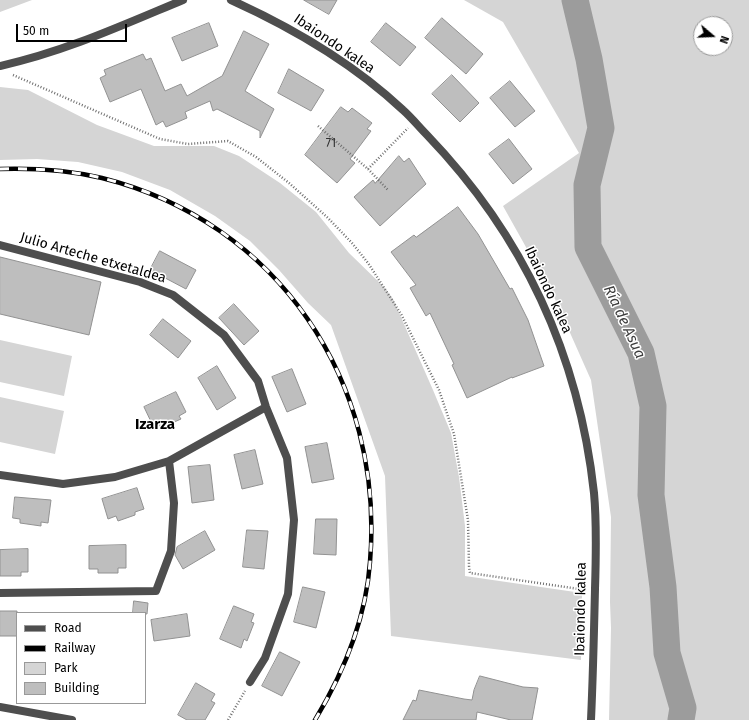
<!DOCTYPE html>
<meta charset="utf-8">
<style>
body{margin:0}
#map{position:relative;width:749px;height:720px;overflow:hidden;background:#fff;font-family:"Fira Sans",sans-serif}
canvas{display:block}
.legend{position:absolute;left:16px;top:612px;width:130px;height:92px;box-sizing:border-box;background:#fff;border:1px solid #999;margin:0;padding:5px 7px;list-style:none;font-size:12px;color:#000}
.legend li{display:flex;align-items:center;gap:8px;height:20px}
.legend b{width:20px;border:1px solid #999}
.north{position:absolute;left:693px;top:16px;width:40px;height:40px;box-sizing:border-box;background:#fff;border:1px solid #999;border-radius:50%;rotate:109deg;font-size:11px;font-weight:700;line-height:16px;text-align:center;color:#000}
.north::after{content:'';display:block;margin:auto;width:14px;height:18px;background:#000;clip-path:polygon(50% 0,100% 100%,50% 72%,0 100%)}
.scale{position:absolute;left:16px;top:24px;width:111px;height:18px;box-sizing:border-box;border:2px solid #000;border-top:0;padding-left:5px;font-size:12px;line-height:14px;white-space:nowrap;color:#000;-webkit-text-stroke:3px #fff;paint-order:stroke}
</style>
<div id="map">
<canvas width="749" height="720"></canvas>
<ul class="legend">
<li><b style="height:5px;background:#4e4e4e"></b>Road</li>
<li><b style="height:5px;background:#000"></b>Railway</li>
<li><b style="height:11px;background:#d5d5d5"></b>Park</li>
<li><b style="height:11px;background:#bebebe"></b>Building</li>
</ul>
<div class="north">N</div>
<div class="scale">50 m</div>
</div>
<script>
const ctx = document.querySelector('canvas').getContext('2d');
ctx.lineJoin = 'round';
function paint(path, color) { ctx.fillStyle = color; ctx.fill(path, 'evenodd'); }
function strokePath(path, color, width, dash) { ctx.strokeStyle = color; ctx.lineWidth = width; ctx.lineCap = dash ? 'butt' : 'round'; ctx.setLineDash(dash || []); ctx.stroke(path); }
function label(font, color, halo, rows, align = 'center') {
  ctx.font = font + ' "Fira Sans",sans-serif'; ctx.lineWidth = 3; ctx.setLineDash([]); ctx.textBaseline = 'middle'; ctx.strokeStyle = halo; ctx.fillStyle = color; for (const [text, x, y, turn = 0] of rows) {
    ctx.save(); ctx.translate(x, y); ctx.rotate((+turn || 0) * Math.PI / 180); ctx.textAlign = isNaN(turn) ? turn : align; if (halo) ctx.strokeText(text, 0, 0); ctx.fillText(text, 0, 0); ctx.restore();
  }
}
paint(new Path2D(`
 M0 0H32L0 12Z
 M464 0H749V720H609L611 628 610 602 611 517 591 380 555 299 503 206 579 153 503 22ZM701 24H725V48H701Z
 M0 87 28 90 97 125 154 146H214L239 156 280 183 316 212 349 253 385 288 393 299 433 390 451 433 459 477 465 526V576L582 593 581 660 391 636 385 476 331 325 308 303 279 270 250 241 215 216 170 190 122 172 78 162 37 159 0 160Z
 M0 340 72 356 64 396 0 382Z
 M0 397 64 411 55 454 0 442Z`), '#d5d5d5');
strokePath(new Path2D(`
 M575 0 589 59 601 128 587 185 588 247 641 353 653 406 651 495 663 587 667 653 683 708 681 720`), '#9c9c9c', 27);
const building = new Path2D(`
 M304 0H337L329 14Z
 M442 18 483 54 466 74 425 38Z
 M209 23 218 46 182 61 172 38Z
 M386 23 416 47 400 66 371 42Z
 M244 31 269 44 245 91 274 109 260 138V131L217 109 213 111 210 101 185 112 187 118 166 127 163 121 156 125 141 89 110 102 100 78 106 75 104 70 143 54 146 60 151 58 165 91 181 84 187 96 222 76Z
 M289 69 324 90 311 111 278 93Z
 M452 75 479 103 460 122 432 94Z
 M510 81 535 111 515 127 490 98Z
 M341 107 348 112 352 108 372 123 367 129 371 131 350 159 355 163 337 183 305 155Z
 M509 139 532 169 513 184 489 154Z
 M399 156 404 162 409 158 426 184 380 226 354 197 373 180 375 183Z
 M458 207 478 234 510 289 512 288 528 320 544 366 512 378V377L467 398 452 365 454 364 430 313 426 316 410 288 416 285 391 252 414 235 416 237Z
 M160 251 196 270 186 289 150 270Z
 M0 257 101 282 89 335 0 314Z
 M234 304 259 331 244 345 219 318Z
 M163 319 191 341 178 358 150 335Z
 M217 366 236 398 217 410 198 378Z
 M292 369 306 404 287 412 272 377Z
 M176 392 186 412 179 416 181 419 163 427 162 425 154 428 144 407Z
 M327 443 334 479 312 483 305 447Z
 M255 450 263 484 242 489 234 455Z
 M210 465 214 500 192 503 188 467Z
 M137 488 144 509 135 512V515L118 521 116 516 108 519 102 499Z
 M15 497 51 500 48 523 41 522V526L20 523V519L13 518Z
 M316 519H337L336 555 314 554Z
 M247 530 268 531 264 569 243 567Z
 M205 531 215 550 183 569 175 555 177 547Z
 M126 545V568H118V573H98V569H89V546Z
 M28 549V572H21V576H0V550Z
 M303 587 325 592 316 628 294 622Z
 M134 601 148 603 147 614 133 613Z
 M234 606 254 614 251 622 254 623 247 641 244 639 241 648 220 639Z
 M0 611H17V636H0Z
 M187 614 190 636 154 641 151 620Z
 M280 652 300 662 282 696 262 686Z
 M480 676 523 687 538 688 532 720H511L477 712 476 720H403L413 700 416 701 419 690 464 699 472 700 474 690Z
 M196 683 215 694 211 701 215 703 205 720H187L178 715Z`);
paint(building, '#bebebe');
strokePath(building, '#929292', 1);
strokePath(new Path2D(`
 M13 75 160 139 188 144 228 141 256 157 289 183 328 218 352 243 368 263 401 314 439 390 454 434 468 520 469 566 470 573 586 590
 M318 126 368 169 388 190
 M368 169 408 128
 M228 720 245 691`), '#707070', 2.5, [1, 2]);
strokePath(new Path2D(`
 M231 0C293 28 353 63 403 110 412 118 419 127 427 135 523 235 579 355 594 493 597 525 596 557 595 589 594 633 593 676 591 720
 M0 66C64 52 123 25 183 0
 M0 245 140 282 173 295 224 335 258 381 266 407 287 458 294 520 288 594 265 658 250 682
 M0 475 63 484 115 477 169 461 266 407
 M0 593 156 591 171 551 174 503 169 461
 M0 707 72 720`), '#4e4e4e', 8);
const rail = new Path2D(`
 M0 169C34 168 68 170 102 178 278 222 385 382 370 562 366 618 344 672 315 720`);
strokePath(rail, '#000', 4.5);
strokePath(rail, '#fff', 3, [9]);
label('12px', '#303030', null, [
 ["71",331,144]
]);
label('14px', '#000', '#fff', [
 ["Ibaiondo kalea",334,44,34],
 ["Julio Arteche etxetaldea",93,258,16],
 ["Ibaiondo kalea",548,290,65],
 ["Ibaiondo kalea",581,609,-89]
]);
label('italic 15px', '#3d3d3d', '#fff', [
 ["Ría de Asua",624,322,65]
]);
label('bold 15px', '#000', '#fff', [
 ["Izarza",155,425]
]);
</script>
